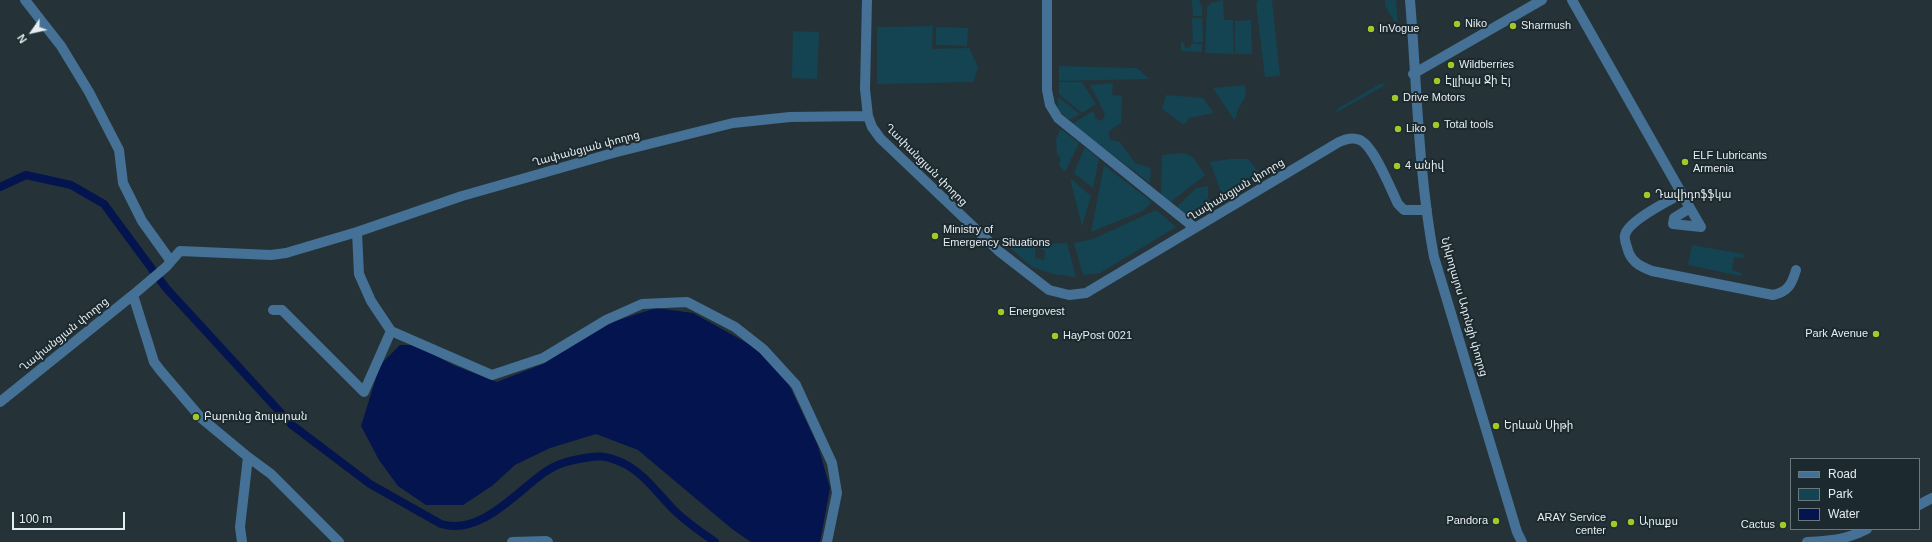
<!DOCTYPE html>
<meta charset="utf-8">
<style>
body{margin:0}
#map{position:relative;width:1932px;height:542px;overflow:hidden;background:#253338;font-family:Helvetica,sans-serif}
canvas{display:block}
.legend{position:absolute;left:1790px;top:458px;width:130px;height:72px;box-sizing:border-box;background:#1c292e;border:1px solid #6c777c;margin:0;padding:5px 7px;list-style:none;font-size:12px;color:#e5edf1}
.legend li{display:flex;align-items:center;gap:8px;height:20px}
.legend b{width:20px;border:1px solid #6c777c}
.north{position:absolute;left:12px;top:12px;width:40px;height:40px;-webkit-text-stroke:3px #1c292e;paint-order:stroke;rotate:236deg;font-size:11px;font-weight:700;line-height:16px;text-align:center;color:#e5edf1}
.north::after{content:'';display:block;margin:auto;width:14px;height:18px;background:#e5edf1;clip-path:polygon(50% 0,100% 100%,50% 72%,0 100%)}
.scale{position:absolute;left:12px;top:512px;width:113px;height:18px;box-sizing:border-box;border:2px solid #e5edf1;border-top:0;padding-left:5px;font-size:12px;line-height:14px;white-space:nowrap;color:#e5edf1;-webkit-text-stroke:3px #1c292e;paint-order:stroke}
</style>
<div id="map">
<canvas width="1932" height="542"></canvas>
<ul class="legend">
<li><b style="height:5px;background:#447195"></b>Road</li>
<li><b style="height:11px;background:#144352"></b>Park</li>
<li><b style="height:11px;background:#03144f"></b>Water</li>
</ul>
<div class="north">N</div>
<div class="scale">100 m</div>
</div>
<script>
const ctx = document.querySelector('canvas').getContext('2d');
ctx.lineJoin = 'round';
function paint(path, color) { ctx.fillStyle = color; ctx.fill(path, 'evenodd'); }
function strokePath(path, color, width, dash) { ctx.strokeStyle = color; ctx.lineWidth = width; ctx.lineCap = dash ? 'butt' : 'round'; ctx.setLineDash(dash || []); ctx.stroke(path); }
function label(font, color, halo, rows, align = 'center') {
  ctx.font = font + ' Helvetica,"Noto Sans Armenian",sans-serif'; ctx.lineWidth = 4; ctx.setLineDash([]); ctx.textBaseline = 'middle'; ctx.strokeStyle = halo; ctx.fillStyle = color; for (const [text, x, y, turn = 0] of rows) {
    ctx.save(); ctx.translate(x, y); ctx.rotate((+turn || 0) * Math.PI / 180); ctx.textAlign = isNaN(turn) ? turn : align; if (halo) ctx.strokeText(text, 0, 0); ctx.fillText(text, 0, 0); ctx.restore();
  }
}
paint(new Path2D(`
 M1192 0H1199L1202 7V16H1193Z
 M1223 0 1224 20H1233L1234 54 1205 53 1207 7 1211 3Z
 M1258 0H1272L1280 76 1265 77 1256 4Z
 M1385 0H1396L1398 23 1396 24 1385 6Z
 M1192 18H1202L1203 42 1193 43Z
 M1251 20 1252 54H1235V21Z
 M933 26 932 49 969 48 978 67 973 82 877 84V27Z
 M936 27 968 28 967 46 936 45Z
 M793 31 819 32 817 79 792 78Z
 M1181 42 1184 43 1185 48 1191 47V44H1202V52L1181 51Z
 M1059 66 1137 68 1149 79 1059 81Z
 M1059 82H1082L1096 104 1082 113 1059 94Z
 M1386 82 1382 87 1337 112V109L1378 85Z
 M1113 83 1112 95 1122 96 1121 123 1108 132 1111 140 1120 142 1135 163 1151 168 1150 183 1072 124 1093 111 1096 119 1102 121 1105 114 1090 85Z
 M1245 85 1246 96 1238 109 1235 121 1213 88Z
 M1166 95 1203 98 1214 113 1189 118 1184 125 1162 109Z
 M1058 97 1080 114 1069 120 1058 110Z
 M1061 129 1079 143 1065 172 1058 164 1060 163V155L1057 156 1056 139Z
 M1085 147 1099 159 1093 188 1074 173Z
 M1184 153 1193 157 1205 175 1171 202 1161 198 1162 155Z
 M1230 159H1248L1263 177 1223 198 1210 162Z
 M1104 165 1152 202 1143 211 1091 232Z
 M1070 178 1091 196 1082 226Z
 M1208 186V197L1212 207 1192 218 1176 208 1196 188Z
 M1156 210 1176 227 1100 273 1083 275 1074 243 1093 239Z
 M1036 243 1035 258 1044 260 1045 251 1039 248 1038 244 1067 243 1076 277 1053 274 1032 267 1008 246Z
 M1692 245 1743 254 1744 258 1734 257 1732 269 1734 271 1741 273V276L1688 265Z`), '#144352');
paint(new Path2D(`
 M656 308 693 313 756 348 783 372 818 446 830 488 820 542H751L732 529 638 450 596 434 550 448 515 465 492 486 463 505H426L398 486 379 460 361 426 380 365 400 345H415L453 365 497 382 543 364 603 325Z`), '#03144f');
strokePath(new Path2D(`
 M0 187 26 175 71 185 104 204 166 288 292 425 370 484 441 524C481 536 516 492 545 472 555 465 567 461 579 459 597 455 605 455 623 463 645 474 657 493 674 510 686 522 701 532 715 542`), '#03144f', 8);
strokePath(new Path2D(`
 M25 0 61 46 89 92 119 150 123 183 142 221 170 260
 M867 0 865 89 868 116 872 127 880 138 1000 252 1049 290 1069 295 1086 293 1339 142C1346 139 1352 137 1360 140 1374 146 1391 190 1398 204L1404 210H1427
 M1047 0V90L1050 105 1058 118 1195 228
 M1410 0C1417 85 1418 172 1434 257L1517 532 1522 542
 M1572 0 1690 208 1674 218 1673 224 1701 227 1690 208
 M1413 74 1542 0
 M1681 194C1668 201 1628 221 1625 235 1624 238 1626 244 1627 247 1630 261 1639 266 1652 271L1773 295C1788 292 1792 284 1796 270
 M357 232 359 274 371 301 391 331 492 375 543 358 606 320 642 304 687 302 735 327 763 349 796 385 832 463 837 493 827 542
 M133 295 154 362 160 370 201 418 248 457 271 474 339 542
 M273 310H282L364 392 391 331
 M0 402 133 295 166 267 180 251 271 255 286 253 357 232 462 196 613 153 733 123 790 117 868 116
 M1919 505 1932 498
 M242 542 240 527 248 457
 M512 542 546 541 548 542
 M1807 542C1832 541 1845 540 1867 529`), '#447195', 10);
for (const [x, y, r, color] of [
 [1457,24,4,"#a2c928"],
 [1513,26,4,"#a2c928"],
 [1371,29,4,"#a2c928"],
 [1451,65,4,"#a2c928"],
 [1437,81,4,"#a2c928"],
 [1395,98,4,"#a2c928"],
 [1436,125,4,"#a2c928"],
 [1398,129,4,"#a2c928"],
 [1685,162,4,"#a2c928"],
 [1397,166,4,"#a2c928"],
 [1647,195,4,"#a2c928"],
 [935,236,4,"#a2c928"],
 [1001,312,4,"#a2c928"],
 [1876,334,4,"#a2c928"],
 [1055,336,4,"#a2c928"],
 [196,417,4,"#a2c928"],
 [1496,426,4,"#a2c928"],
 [1496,521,4,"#a2c928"],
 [1631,522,4,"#a2c928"],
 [1614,524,4,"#a2c928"],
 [1783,525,4,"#a2c928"]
]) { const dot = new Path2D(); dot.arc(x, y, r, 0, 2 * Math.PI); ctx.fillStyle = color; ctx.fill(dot); strokePath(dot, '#1c292e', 1.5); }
label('11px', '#e5edf1', '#1c292e', [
 ["Niko",1465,24],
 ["Sharmush",1521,26],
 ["InVogue",1379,29],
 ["Wildberries",1459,65],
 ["Էլլիպս Ջի Էյ",1445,81],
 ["Drive Motors",1403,98],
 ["Total tools",1444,125],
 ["Liko",1406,129],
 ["ELF Lubricants",1693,156],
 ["Armenia",1693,169],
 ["4 անիվ",1405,166],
 ["Դավիդոֆֆկա",1655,195],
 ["Ministry of",943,230],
 ["Emergency Situations",943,243],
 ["Energovest",1009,312],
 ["Park Avenue",1868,334,"right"],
 ["HayPost 0021",1063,336],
 ["Բաբունց ձուլարան",204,417],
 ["Երևան Սիթի",1504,426],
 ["ARAY Service",1606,518,"right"],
 ["center",1606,531,"right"],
 ["Pandora",1488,521,"right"],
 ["Արաքս",1639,522],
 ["Cactus",1775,525,"right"]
], 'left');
label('11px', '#e5edf1', '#1c292e', [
 ["Ղափանցյան փողոց",586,149,-15],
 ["Ղափանցյան փողոց",926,165,45],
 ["Ղափանցյան փողոց",1236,190,-31],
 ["Նիկողայոս Ադոնցի փողոց",1464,307,74],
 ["Ղափանցյան փողոց",64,335,-39]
]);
</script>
